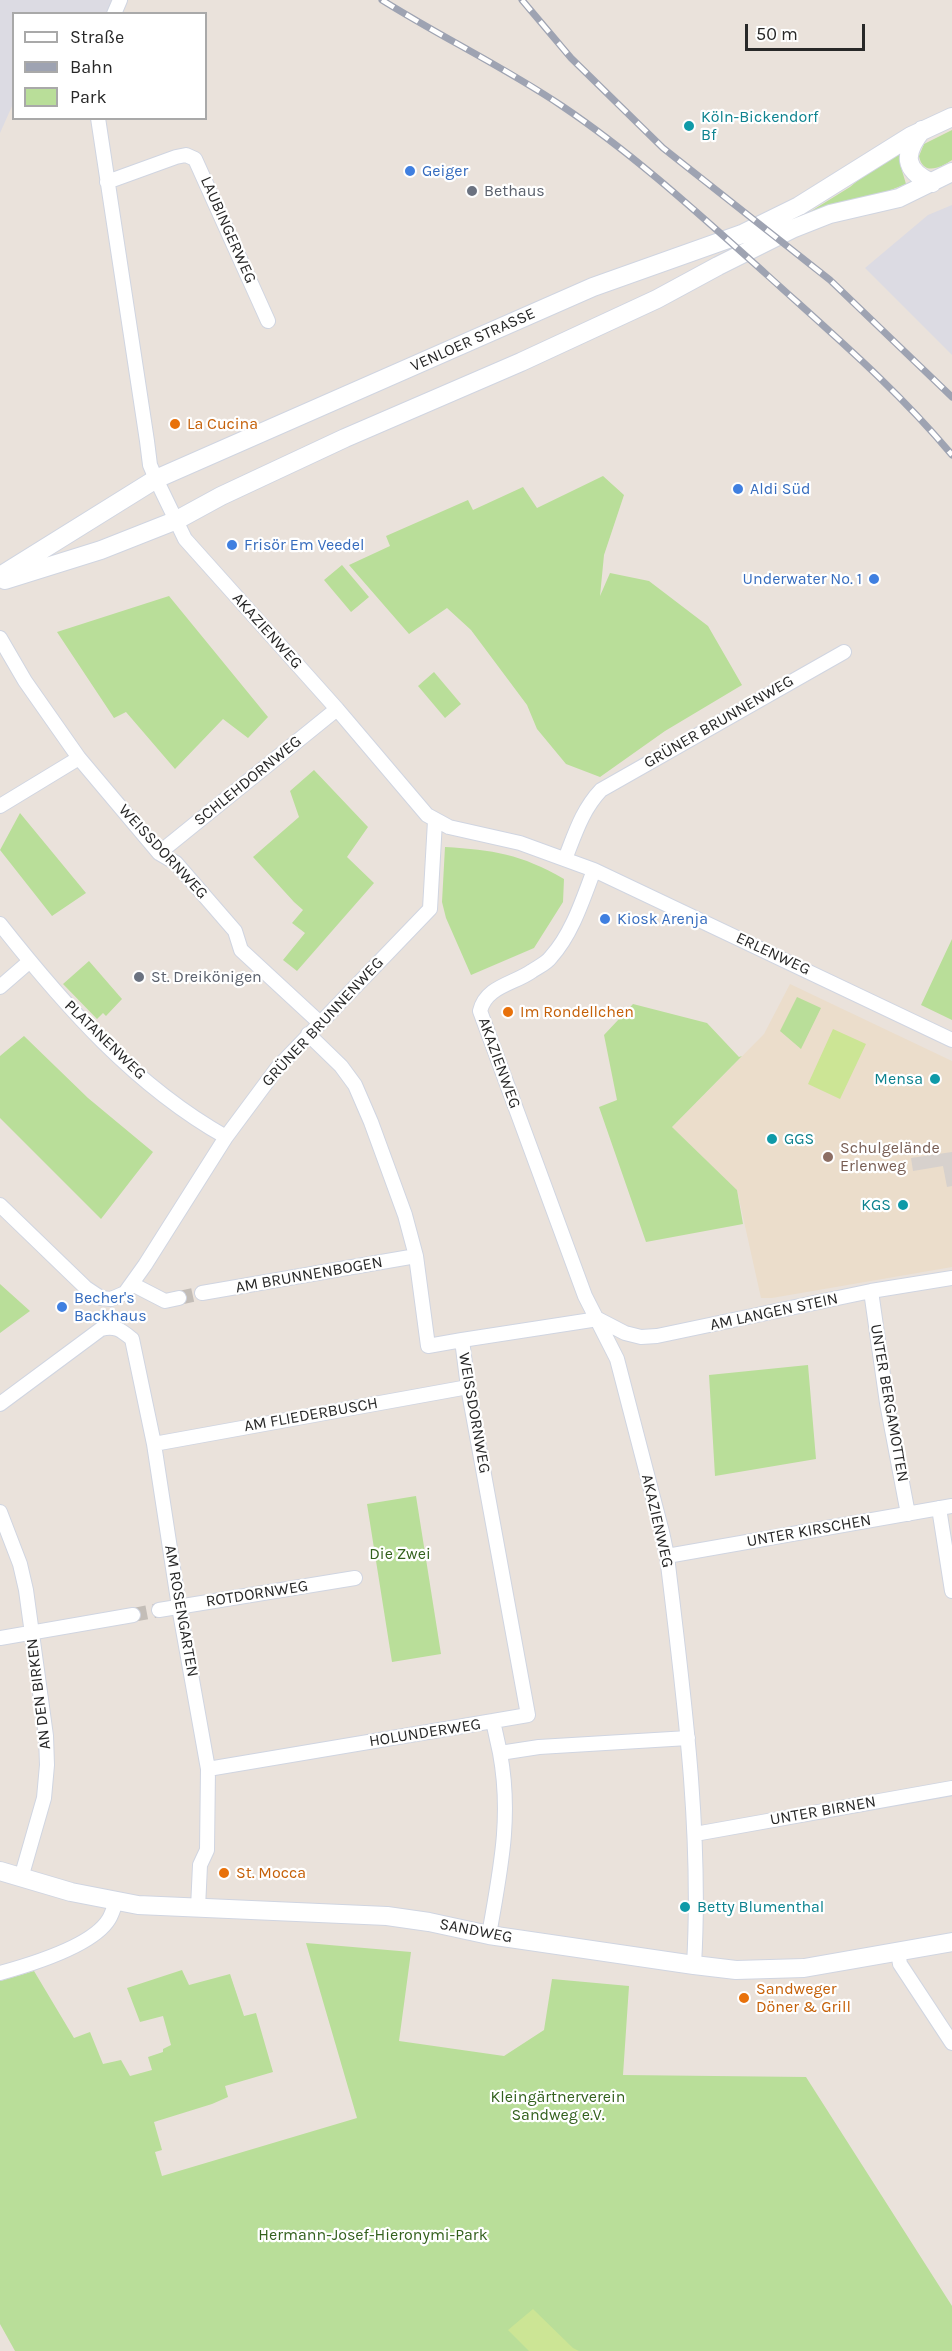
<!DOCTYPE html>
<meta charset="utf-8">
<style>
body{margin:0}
#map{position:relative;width:952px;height:2351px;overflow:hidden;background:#eae2db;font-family:Karla,sans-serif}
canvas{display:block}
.legend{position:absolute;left:12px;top:12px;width:195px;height:108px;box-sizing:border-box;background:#fff;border:2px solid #a9a9a9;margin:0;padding:8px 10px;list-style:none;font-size:18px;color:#282828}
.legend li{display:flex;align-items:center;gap:12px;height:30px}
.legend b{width:30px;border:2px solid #a9a9a9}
.scale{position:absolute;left:745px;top:24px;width:120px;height:27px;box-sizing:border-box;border:3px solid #282828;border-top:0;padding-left:8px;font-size:18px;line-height:21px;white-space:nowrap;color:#282828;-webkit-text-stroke:4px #fff;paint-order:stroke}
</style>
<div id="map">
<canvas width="952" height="2351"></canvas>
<ul class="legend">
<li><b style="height:8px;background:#fff"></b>Straße</li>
<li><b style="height:8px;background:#9ea3b2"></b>Bahn</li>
<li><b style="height:16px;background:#b9de99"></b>Park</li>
</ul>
<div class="scale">50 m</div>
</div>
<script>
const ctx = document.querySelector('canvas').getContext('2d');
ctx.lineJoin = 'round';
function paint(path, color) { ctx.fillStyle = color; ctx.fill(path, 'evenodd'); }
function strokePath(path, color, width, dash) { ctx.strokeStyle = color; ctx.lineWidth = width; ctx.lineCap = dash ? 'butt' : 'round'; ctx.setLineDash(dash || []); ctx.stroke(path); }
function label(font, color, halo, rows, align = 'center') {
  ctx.font = font + ' Karla,sans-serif'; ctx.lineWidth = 4.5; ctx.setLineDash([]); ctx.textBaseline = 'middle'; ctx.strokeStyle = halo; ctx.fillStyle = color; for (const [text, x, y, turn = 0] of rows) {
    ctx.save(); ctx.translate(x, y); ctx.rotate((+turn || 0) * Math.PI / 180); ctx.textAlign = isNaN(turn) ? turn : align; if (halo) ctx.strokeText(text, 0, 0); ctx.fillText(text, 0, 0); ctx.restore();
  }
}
paint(new Path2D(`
 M0 0H113L109 13 14 14 13 104 0 133Z
 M952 205V355L865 268 928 215Z`), '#dcdbe3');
paint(new Path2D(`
 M790 984 952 1061V1267L772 1298H761L737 1190 672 1127 764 1034Z`), '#ebddcb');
paint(new Path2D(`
 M952 130V160C940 168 923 176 919 156L924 144Z
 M900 153V164L906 184 888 191 808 213 850 187 879 163Z
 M603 476 624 495 604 555 600 596 610 573 649 581 708 626 742 685 665 731 600 777 566 764 537 729 527 705 471 630 447 608 409 634 349 565 390 546 386 536 468 500 473 510 523 487 537 508Z
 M342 565 369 597 351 612 324 580Z
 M169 596 268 717 248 738 223 719 175 769 126 712 114 718 57 632Z
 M434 672 461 704 445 718 418 686Z
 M314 770 368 827 347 857 374 883 297 971 283 960 305 933 292 923 303 910 294 902 253 857 299 817 290 791Z
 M20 813 86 893 52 916 0 850Z
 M445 847C493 850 521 854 564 879L563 902 534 948 471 975 446 918 442 902Z
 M952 939V1020L921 1005Z
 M89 961 122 999 106 1016 103 1013 97 1019 63 984Z
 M797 997 821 1008 801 1049 780 1031Z
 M633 1004 707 1023 739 1057 742 1056 672 1127 737 1190 743 1224 646 1242 599 1107 617 1100 604 1035Z
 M24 1036 88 1098 153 1152 101 1219 0 1118V1056Z
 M0 1284 30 1311 0 1333Z
 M808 1365 816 1459 715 1476 709 1375Z
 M416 1496 441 1654 392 1662 367 1504Z
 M306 1943 411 1952 399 2041 504 2056 544 2030 552 1979 629 1986 623 2075 806 2077 952 2306V2351H15L0 2324V1981L34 1971 74 2038 90 2032 103 2064 121 2060 130 2076 152 2070 148 2057 163 2052V2049L171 2045 163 2016 140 2022 127 1988 182 1970 189 1985 230 1974 244 2016 256 2013 273 2072 225 2086 228 2097 212 2104 154 2122 162 2150 155 2152 162 2176 357 2118Z`), '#b9de99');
paint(new Path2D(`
 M833 1029 866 1044 840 1099 808 1084Z
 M533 2309 573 2348 579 2351H529L508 2330Z`), '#cce595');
paint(new Path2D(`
 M952 1152V1186L947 1187 943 1166 913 1171 911 1158Z`), '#d7d1cd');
strokePath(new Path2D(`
 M179 1298 202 1293
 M133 1615 159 1610`), '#c3bdb7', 14, [14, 7]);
const street = new Path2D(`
 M114 14 120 0
 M98 118 147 441 150 465 156 479 185 539 337 709 427 815 449 827 520 843 594 870 952 1040
 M107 182 176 157 186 155 195 159 268 321
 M0 638 25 681 79 758 159 853 176 863 235 931 241 950 320 1023
 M0 806 79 758
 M159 853 337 709
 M565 859C575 834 582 810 601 790L844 652
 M594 870C583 899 572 934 551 957 547 963 538 967 532 971 514 984 486 986 480 1011L585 1296 617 1359 662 1532 667 1556C683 1691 702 1828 694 1965
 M0 924C64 1005 135 1086 226 1137
 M0 987 30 961
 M308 1034 341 1066 355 1085 371 1122 405 1215 416 1256 428 1346 462 1340 468 1387 528 1715 493 1721
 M0 1205 86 1288 101 1298 111 1299 125 1293 145 1265 226 1137 278 1067 430 909 435 821
 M132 1284 165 1301 179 1298
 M871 1291 887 1403 908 1514
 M202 1293 416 1256
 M462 1340 598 1319 625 1333 641 1337 657 1336 871 1291 952 1278
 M0 1404 101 1329C115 1325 121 1330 132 1339L154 1444 179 1607 208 1769 207 1850 200 1865 198 1908
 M154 1444 468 1387
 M939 1508 952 1591
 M0 1512 20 1564 26 1590 46 1736 47 1765 44 1798 21 1878
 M667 1556 952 1506
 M159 1610 355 1578
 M0 1638 133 1615
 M208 1769 493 1721 500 1753 539 1747 688 1738
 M695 1834 952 1788
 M489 1935C500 1871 512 1818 500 1753
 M898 1952 900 1964 952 2043
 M0 1973C29 1965 93 1946 109 1919 112 1914 114 1907 116 1902`);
const secondary = new Path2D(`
 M922 130C903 154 903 170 932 183
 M0 576 156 479 593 287 742 234 799 206 911 136 952 117
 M5 580 101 550 177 520 221 496 345 438 521 362 657 299 718 266 792 229 830 214 899 198 952 172
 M0 1871 71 1892 138 1905 387 1916 429 1922 489 1935 694 1965 736 1970 804 1968 952 1942`);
strokePath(street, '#d0d5e1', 16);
strokePath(secondary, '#d0d5e1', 20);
strokePath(street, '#fff', 14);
strokePath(secondary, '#fff', 18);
const rail = new Path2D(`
 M382 0C441 37 504 67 562 106 635 155 701 216 766 274 831 333 895 387 952 455
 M522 0 571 58 663 148 830 280 952 397`);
strokePath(rail, '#9ea3b2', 7);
strokePath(rail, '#fff', 4.5, [14]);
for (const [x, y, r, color] of [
 [689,126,6,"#0f9aa8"],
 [410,171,6,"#3f7fe0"],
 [472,191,6,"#6b7280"],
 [175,424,6,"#e8710a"],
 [738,489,6,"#3f7fe0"],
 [232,545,6,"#3f7fe0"],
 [874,579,6,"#3f7fe0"],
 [605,919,6,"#3f7fe0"],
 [139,977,6,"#6b7280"],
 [508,1012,6,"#e8710a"],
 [935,1079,6,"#0f9aa8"],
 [772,1139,6,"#0f9aa8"],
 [828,1157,6,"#8d6e63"],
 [903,1205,6,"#0f9aa8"],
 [62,1307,6,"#3f7fe0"],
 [224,1873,6,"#e8710a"],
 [685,1907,6,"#0f9aa8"],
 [744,1998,6,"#e8710a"]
]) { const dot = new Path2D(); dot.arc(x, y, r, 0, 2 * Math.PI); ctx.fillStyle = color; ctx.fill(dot); strokePath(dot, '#fff', 2); }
label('16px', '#0d838f', '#fff', [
 ["Köln-Bickendorf",701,117],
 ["Bf",701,135],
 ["Mensa",923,1079,"right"],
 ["GGS",784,1139],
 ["KGS",891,1205,"right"],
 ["Betty Blumenthal",697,1907]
], 'left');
label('16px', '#366cbe', '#fff', [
 ["Geiger",422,171],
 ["Aldi Süd",750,489],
 ["Frisör Em Veedel",244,545],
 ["Underwater No. 1",862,579,"right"],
 ["Kiosk Arenja",617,919],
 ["Becher's",74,1298],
 ["Backhaus",74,1316]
], 'left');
label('16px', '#5b616d', '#fff', [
 ["Bethaus",484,191],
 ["St. Dreikönigen",151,977]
], 'left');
label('16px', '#282828', '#fff', [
 ["LAUBINGERWEG",228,230,66],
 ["VENLOER STRASSE",473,340,-24],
 ["AKAZIENWEG",267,631,48],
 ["GRÜNER BRUNNENWEG",719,722,-30],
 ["SCHLEHDORNWEG",248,781,-39],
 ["WEISSDORNWEG",163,852,47],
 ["ERLENWEG",773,954,25],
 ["GRÜNER BRUNNENWEG",323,1022,-47],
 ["PLATANENWEG",105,1040,44],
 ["AKAZIENWEG",499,1063,70],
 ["AM BRUNNENBOGEN",309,1275,-10],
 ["AM LANGEN STEIN",774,1312,-12],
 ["UNTER BERGAMOTTEN",889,1403,80],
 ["WEISSDORNWEG",474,1413,80],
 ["AM FLIEDERBUSCH",311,1415,-10],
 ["AKAZIENWEG",657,1521,77],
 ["UNTER KIRSCHEN",809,1531,-10],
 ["ROTDORNWEG",257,1594,-9],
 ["AM ROSENGARTEN",181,1611,80],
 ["AN DEN BIRKEN",39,1694,-97],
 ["HOLUNDERWEG",425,1733,-9],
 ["UNTER BIRNEN",823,1811,-10],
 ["SANDWEG",476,1931,11]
]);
label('16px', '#c56008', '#fff', [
 ["La Cucina",187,424],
 ["Im Rondellchen",520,1012],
 ["St. Mocca",236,1873],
 ["Sandweger",756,1989],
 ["Döner & Grill",756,2007]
], 'left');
label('16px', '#785e54', '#fff', [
 ["Schulgelände",840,1148],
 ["Erlenweg",840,1166]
], 'left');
label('16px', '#33611d', '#fff', [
 ["Die Zwei",400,1554],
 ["Kleingärtnerverein",558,2097],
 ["Sandweg e.V.",558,2115],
 ["Hermann-Josef-Hieronymi-Park",373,2235]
]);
</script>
